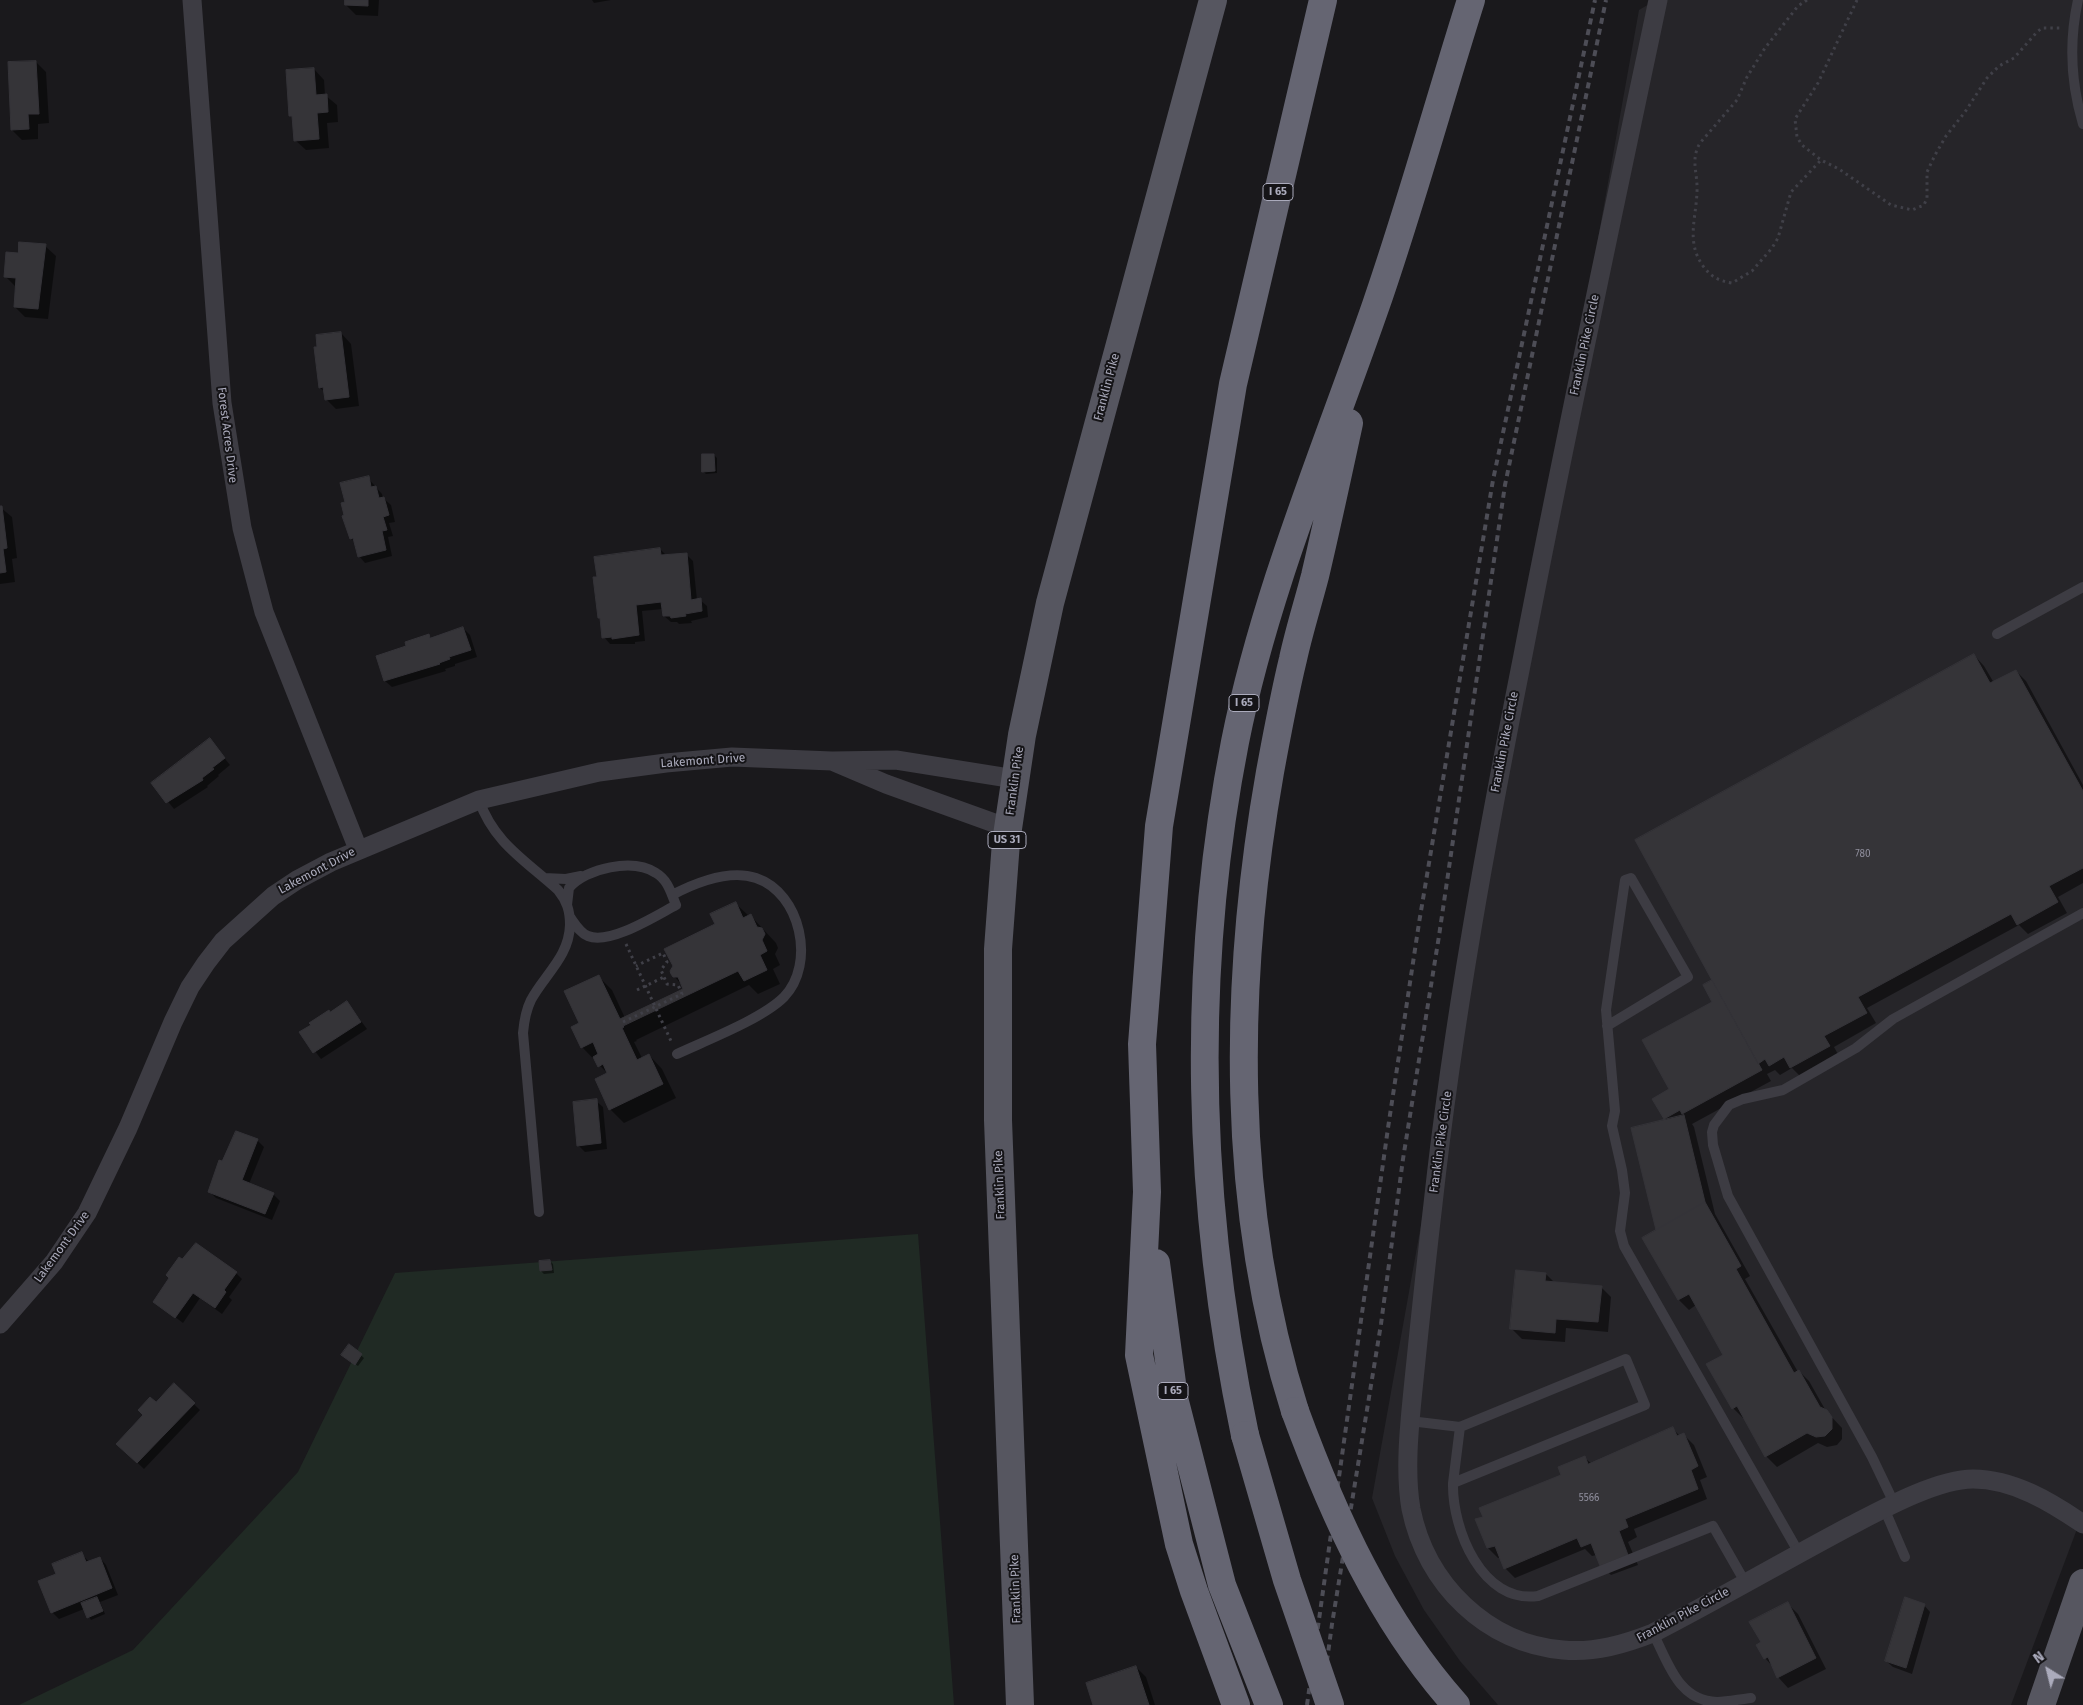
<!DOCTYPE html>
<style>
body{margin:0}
#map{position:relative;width:2083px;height:1705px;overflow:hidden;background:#1a191c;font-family:"Fira Sans",sans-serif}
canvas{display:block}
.north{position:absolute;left:2023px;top:1645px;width:50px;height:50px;-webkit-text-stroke:4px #151417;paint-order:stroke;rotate:324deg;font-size:14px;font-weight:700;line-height:20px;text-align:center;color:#ababbc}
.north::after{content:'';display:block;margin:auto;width:18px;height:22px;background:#ababbc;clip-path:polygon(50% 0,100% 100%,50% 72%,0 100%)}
</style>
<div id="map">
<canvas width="2083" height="1705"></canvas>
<div class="north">N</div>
</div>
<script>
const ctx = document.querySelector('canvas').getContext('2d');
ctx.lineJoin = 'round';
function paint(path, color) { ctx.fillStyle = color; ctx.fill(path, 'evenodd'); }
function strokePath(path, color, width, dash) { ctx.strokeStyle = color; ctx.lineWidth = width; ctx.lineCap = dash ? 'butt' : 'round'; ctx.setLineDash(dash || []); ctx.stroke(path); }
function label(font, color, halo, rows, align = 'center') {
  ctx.font = font + ' "Fira Sans",sans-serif'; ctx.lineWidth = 4; ctx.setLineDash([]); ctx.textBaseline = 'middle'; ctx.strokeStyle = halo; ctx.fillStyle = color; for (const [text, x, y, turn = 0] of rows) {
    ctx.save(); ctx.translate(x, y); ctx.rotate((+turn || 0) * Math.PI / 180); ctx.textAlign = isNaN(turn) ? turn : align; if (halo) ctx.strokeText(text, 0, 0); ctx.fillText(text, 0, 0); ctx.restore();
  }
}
paint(new Path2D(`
 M1656 0H2083V1513L2011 1705H1498L1460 1661 1424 1610 1395 1556 1372 1498 1639 10Z`), '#262529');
paint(new Path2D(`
 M918 1234 954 1705H19L133 1650 298 1472 395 1273Z`), '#202a24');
paint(new Path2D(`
 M346 0H379L378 16 356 15 346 5Z
 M592 0H611L594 3Z
 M36 62 46 72 49 123 38 124V139L22 140 12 130Z
 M314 69 324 80 325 95 337 105 338 122 327 123 329 148 306 150 295 140 294 118 290 115Z
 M45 246 56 256 48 319 25 317 15 307 17 288 6 277 19 255Z
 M341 333 351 344 359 406 336 409 326 399 325 392 320 388Z
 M714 455 717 458V473L706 474 703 471Z
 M368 478 382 494 383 498 391 505 395 522 389 523 393 536 388 537 392 556 365 563 359 556 355 543 351 538 346 516V503Z
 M0 507 12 517 17 558 12 559 15 582 0 584Z
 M660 549 667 556 686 554 693 561 697 600H700L707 606 708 617 691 621 692 623 679 624 677 622H671L664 616 663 609 642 611 645 641 635 642V644H610L604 637 602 620 599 617Z
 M463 628 470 635 477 657 455 664V666L445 669 446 671 392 687 385 681 377 657 408 646 429 636 432 639Z
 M1974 655 1984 666 1994 683 2016 671 2026 681 2083 785V883L2058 897 2067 913 2028 934 2019 925 1867 1008 1876 1023 1834 1047 1839 1056 1801 1077 1792 1068 1780 1075 1775 1070 1767 1074 1771 1081 1692 1124 1694 1127 1715 1214 1750 1276 1745 1279 1798 1372 1799 1371 1809 1381 1826 1411 1842 1428V1439L1837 1445 1827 1447 1818 1443 1777 1467 1766 1456 1745 1418H1743L1733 1408 1725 1355 1696 1305 1689 1310 1679 1300 1644 1238 1657 1231 1667 1121 1665 1118 1671 1090 1714 1002 1713 981Z
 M210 740 230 765 218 775 219 776 207 786 208 787 174 809 153 783Z
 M735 903 749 916 750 915 776 943 778 948 775 954 780 965 773 969 780 984 758 994 749 985 636 1040 637 1041 634 1042 642 1058 649 1055 662 1069 676 1098 624 1123 610 1109 608 1074 582 1047 581 1023 598 976 612 990 625 1018 685 989 674 976Z
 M347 1002 367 1029 321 1059 301 1033Z
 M596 1101 603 1107 607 1149 585 1152 578 1145Z
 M257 1140 264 1147 249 1184 273 1194 280 1201 272 1220 216 1198 210 1192Z
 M182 1261 236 1273 242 1279 229 1297 232 1300 222 1314 200 1298 183 1323 154 1301Z
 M550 1261 553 1264 554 1273 544 1274 541 1271Z
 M1546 1274 1555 1283 1601 1287 1611 1297 1608 1332 1566 1328 1565 1342 1522 1339 1511 1328Z
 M350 1346 364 1358 358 1366 346 1358Z
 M174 1385 200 1410 144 1469 118 1444Z
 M1673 1429 1680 1436 1684 1435 1694 1445 1707 1477 1700 1480 1707 1499 1634 1529 1637 1537 1628 1542 1638 1565 1611 1575 1601 1565 1597 1555 1592 1556 1585 1549 1515 1578 1505 1568 1501 1557 1498 1558 1488 1548 1485 1517 1563 1476 1585 1458 1592 1464Z
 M81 1553 89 1562 100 1558 106 1565 118 1595 100 1602 105 1614 91 1620 84 1609 59 1619 52 1612 58 1574Z
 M1788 1604 1798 1614 1826 1669 1788 1688 1778 1677 1774 1668 1765 1658 1763 1643Z
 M1924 1605 1930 1612 1912 1674 1893 1667 1886 1661Z
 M1136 1667 1146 1677 1155 1705H1094Z`), '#0007');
const building = new Path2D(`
 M345 0H368V6L345 5Z
 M36 61 39 114H28L29 129 11 130 8 62Z
 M314 68 316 95 327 94 328 112 317 113 319 139 294 141 292 116H289L286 70Z
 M19 242 46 244 38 309 14 307 16 278 4 277 6 252 18 253Z
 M341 332 349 397 325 400 323 387 319 388 314 347H317L316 335Z
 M702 454H714L715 471 702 472Z
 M369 476 371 487 376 486 379 498 384 497 389 515 383 517 387 530 382 531 386 550 358 557 353 538 350 539 342 516 344 515 341 503 345 502 340 483Z
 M0 506H2L7 548 3 549 6 572 0 573Z
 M660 548 661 555 687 553 691 600 701 598 702 611 685 614 686 616 671 618 670 616H663L661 602 636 605 639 635 612 639V637L602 638 600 618H598L593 577H597L594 557Z
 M463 627 471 650 449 657 450 659 439 663 440 664 384 681 376 656 406 646 405 642 429 634 430 638Z
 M1974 654 1990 683 2016 670 2083 791V868L2049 886 2058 902 2017 925 2011 914 1858 997 1867 1013 1824 1036 1830 1046 1790 1068 1784 1057 1769 1066 1765 1059 1758 1064 1635 840Z
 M210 738 225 758 212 768 214 769 202 778 203 780 166 803 151 783Z
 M736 902 743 918 751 914 757 927 762 928 765 934 762 940 767 951 760 955 767 970 744 981 738 971 623 1026 624 1027 622 1028 637 1060 649 1054 663 1084 609 1110 595 1079 607 1073 603 1064 598 1067 593 1057 598 1054 593 1042 581 1048 571 1027 579 1023 564 991 599 975 620 1019 683 989 678 977H673L671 974 670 971 673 966 664 949 715 924 710 914Z
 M1712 980 1762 1070 1682 1114 1680 1110 1664 1119 1652 1099 1669 1089 1642 1040 1712 1002 1703 985Z
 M347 1001 361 1022 313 1053 299 1032 311 1025 309 1023 329 1010 330 1012Z
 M597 1099 601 1143 577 1146 573 1102Z
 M1684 1115 1705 1202 1656 1230 1631 1128Z
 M236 1131 258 1139 242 1180 274 1193 265 1214 208 1192 219 1160 222 1161Z
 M1705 1202 1741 1266 1736 1269 1794 1373 1799 1370 1820 1407 1827 1410 1832 1417V1429L1825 1436 1816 1437 1807 1433 1765 1457 1737 1406 1732 1409 1706 1364 1723 1355 1689 1294 1678 1300 1642 1238Z
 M196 1243 237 1272 224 1290 226 1292 215 1308 193 1293 175 1318 153 1302 169 1278 166 1275 179 1257 182 1259Z
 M550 1260 552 1270 540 1271 539 1261Z
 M1516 1270 1546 1273 1545 1281 1602 1286 1598 1322 1556 1319 1555 1333 1510 1329Z
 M349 1344 362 1354 355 1365 341 1355Z
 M174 1383 195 1403 137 1463 116 1444 143 1415 138 1410 150 1397 156 1402Z
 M1673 1427 1677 1436 1684 1433 1698 1466 1691 1470 1698 1489 1625 1519 1628 1527 1619 1531 1628 1555 1600 1566 1591 1543 1581 1547 1577 1538 1504 1569 1495 1546 1487 1548 1475 1519 1483 1517 1479 1508 1561 1475 1558 1467 1585 1456 1588 1464Z
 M82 1552 86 1562 100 1557 112 1588 51 1613 38 1581 56 1574 52 1564Z
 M97 1597 103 1611 87 1618 81 1603Z
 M1905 1597 1925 1604 1906 1668 1885 1661Z
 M1788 1602 1816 1658 1777 1678 1768 1657 1764 1659 1756 1645 1761 1642 1749 1622Z
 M1136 1666 1149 1705H1093L1086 1683Z`);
paint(building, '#353438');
strokePath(building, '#343338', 1);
strokePath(new Path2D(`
 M1807 0 1798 6 1765 48 1747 77 1737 100 1700 143C1690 160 1698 173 1697 192 1696 219 1686 242 1703 266 1711 277 1719 281 1732 283L1752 271 1772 248 1778 238 1791 192 1821 160
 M1857 0 1818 83 1795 119 1797 137 1802 145 1821 160 1839 169 1891 205 1912 210 1924 205 1927 198V172L1935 155 1946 136 1965 112 1987 78 1999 66 2014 58 2037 32 2042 28H2060
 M626 944 671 1041
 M637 990 664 977
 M623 1022 682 994 678 985 667 984 661 970 667 962 663 953 636 966`), '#404048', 3, [2.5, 4]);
strokePath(new Path2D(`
 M2078 0C2069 41 2071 84 2083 124
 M1997 634 2083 587
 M479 800C494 843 525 860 558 890 567 901 570 911 570 925 569 957 545 974 531 1000 526 1010 524 1022 523 1033L539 1212
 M544 878 566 879 581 876
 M672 895C695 883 729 869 756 878 801 893 816 964 784 997 762 1019 707 1040 677 1054
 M567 905 569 888C586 868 633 858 656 873 668 880 671 893 676 905 657 915 610 945 588 936 580 933 575 924 570 917
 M1607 1026 1688 977 1631 878 1625 880 1606 1010 1615 1111 1612 1126 1622 1170 1625 1193 1620 1231 1624 1246 1799 1553
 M1410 1421 1460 1427 1626 1359 1645 1405 1453 1483C1452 1529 1482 1604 1538 1596L1713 1526 1745 1582
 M1453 1483 1460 1427
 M1894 1503 1872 1457 1728 1196 1713 1145 1712 1132 1714 1125 1729 1105 1743 1099 1783 1090 1856 1048 1893 1019 2083 913
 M1884 1508 1905 1557
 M1653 1633C1668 1662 1678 1701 1717 1702 1728 1702 1740 1699 1751 1698`), '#3d3c43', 10);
strokePath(new Path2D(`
 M192 0 222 403 242 528 264 612 358 849
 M1658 0C1612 218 1565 436 1523 655 1487 836 1453 1020 1433 1204 1426 1263 1420 1321 1414 1380 1410 1420 1404 1469 1411 1509 1426 1584 1487 1644 1563 1650 1595 1653 1625 1644 1653 1633 1719 1599 1784 1561 1850 1526 1881 1510 1937 1479 1973 1479 2013 1479 2051 1502 2083 1524
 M1008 828 886 784 832 761 896 760 1015 779
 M0 1324 54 1262 87 1213 128 1128 173 1022 190 987 206 963 223 941 273 896 297 880 331 862 479 800 599 772 666 763 732 757 832 761`), '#3d3c43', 19);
strokePath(new Path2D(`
 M1020 1705 998 1120V949L1006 842 1022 735 1050 603 1213 0
 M2041 1705 2083 1583`), '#565660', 28);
strokePath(new Path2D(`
 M1156 1263 1174 1398 1222 1585 1269 1705
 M1295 1411C1230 1207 1233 982 1270 772 1277 734 1284 696 1293 659 1299 631 1308 603 1315 576 1327 525 1338 474 1349 423
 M1245 1435C1197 1207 1190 972 1235 742 1265 592 1326 449 1376 305 1411 204 1439 101 1471 0
 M1236 1705 1194 1591 1179 1544 1139 1355 1147 1192 1142 1044 1159 826 1233 384 1323 0`), '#656572', 28);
strokePath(new Path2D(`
 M1307 1705 1388 1128 1419 923 1493 480 1595 0
 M1321 1705 1332 1624 1381 1324 1403 1159 1439 936 1505 485 1606 0`), '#4d4d56', 4, [6, 5]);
strokePath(new Path2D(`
 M1295 1411C1334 1517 1381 1621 1456 1705
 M1245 1435 1287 1580 1330 1705`), '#656572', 28);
label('10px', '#8e8d9b', null, [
 ["780",1863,854],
 ["5566",1589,1498]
]);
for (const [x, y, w] of [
 [1278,192,30],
 [1244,703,30],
 [1007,840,38],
 [1173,1391,30]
]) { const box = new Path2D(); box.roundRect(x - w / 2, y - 8.5, w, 17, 4); ctx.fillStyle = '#151417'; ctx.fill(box); strokePath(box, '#ababbc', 1); }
label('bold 11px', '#ababbc', null, [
 ["I 65",1278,192],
 ["I 65",1244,703],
 ["US 31",1007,840],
 ["I 65",1173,1391]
]);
label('12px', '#ababbc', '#151417', [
 ["Franklin Pike Circle",1585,345,-78],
 ["Franklin Pike",1107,387,-75],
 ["Forest Acres Drive",227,435,83],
 ["Franklin Pike Circle",1505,742,-79],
 ["Lakemont Drive",703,761,-4],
 ["Franklin Pike",1015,781,-82],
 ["Lakemont Drive",317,871,-28],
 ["Franklin Pike Circle",1441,1142,-82],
 ["Franklin Pike",1000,1185,-92],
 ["Lakemont Drive",62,1247,-54],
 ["Franklin Pike",1016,1589,-92],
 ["Franklin Pike Circle",1683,1615,-28]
]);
</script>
